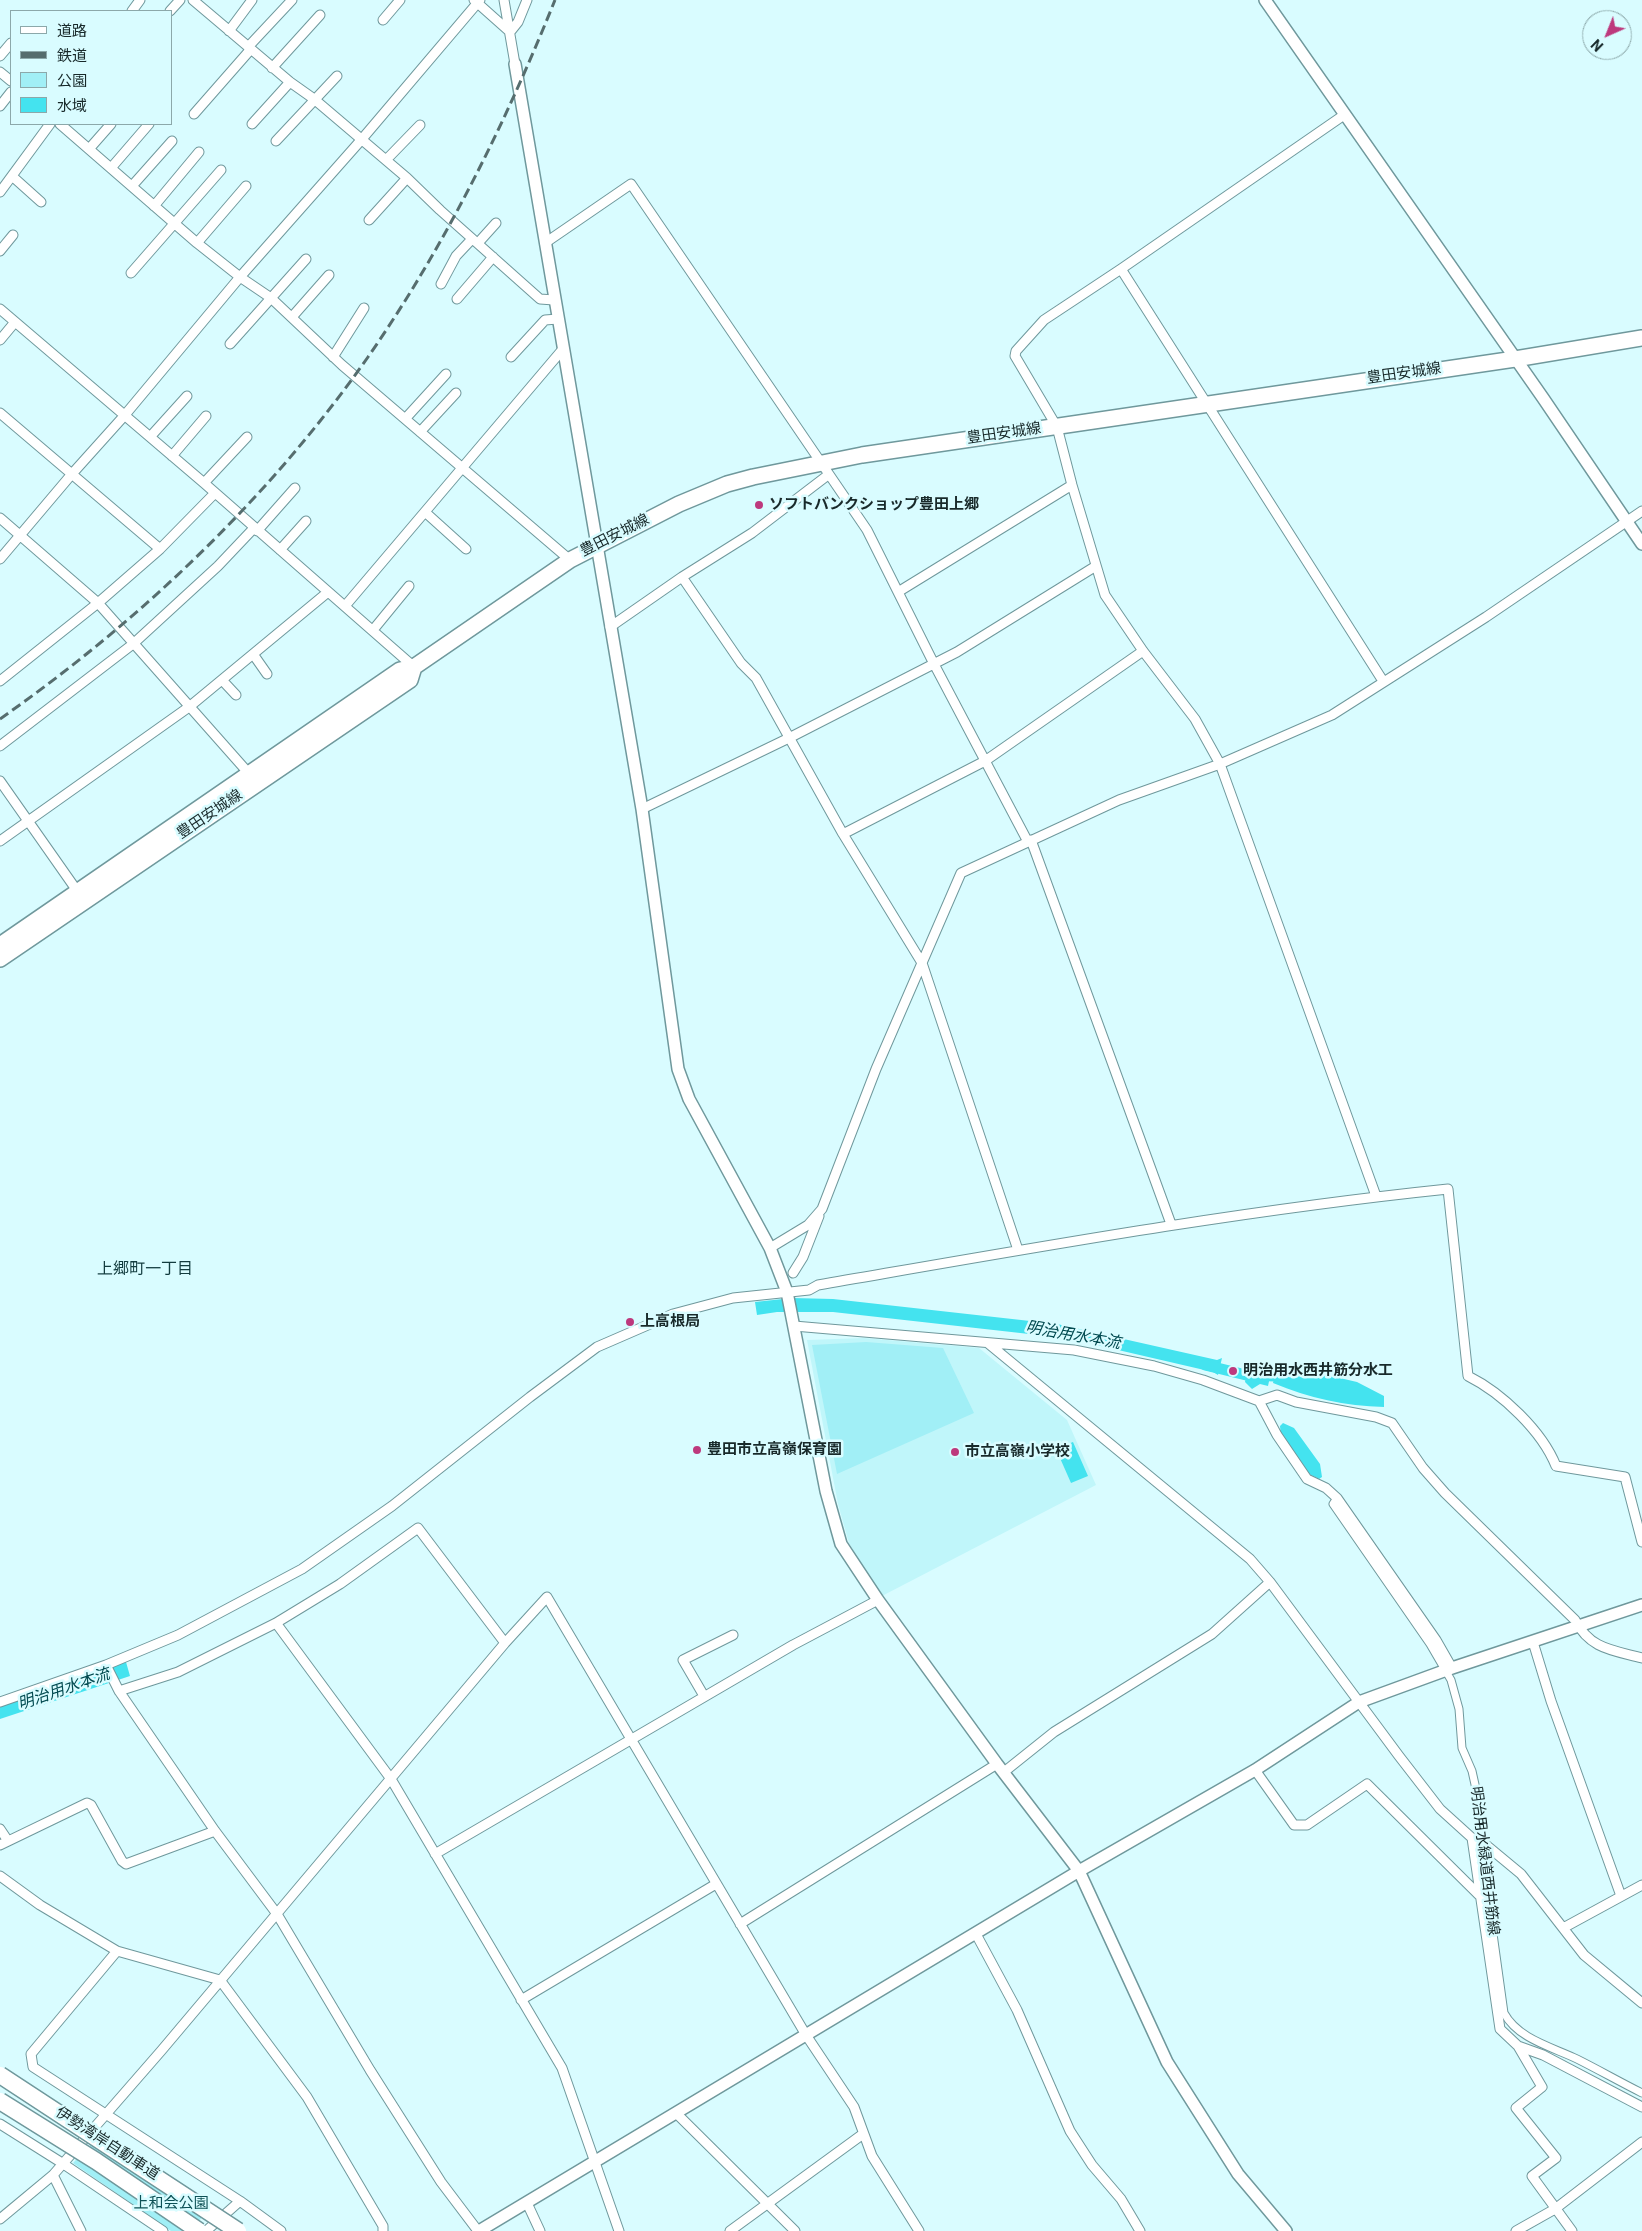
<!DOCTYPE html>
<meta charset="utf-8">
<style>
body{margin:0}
#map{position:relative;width:1642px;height:2231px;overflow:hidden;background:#d9fcff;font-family:Roboto,"Noto Sans JP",sans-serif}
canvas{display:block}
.legend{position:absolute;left:10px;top:10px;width:162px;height:115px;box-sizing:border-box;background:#d9fcff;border:1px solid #8ca8aa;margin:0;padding:6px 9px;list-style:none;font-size:15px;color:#18292a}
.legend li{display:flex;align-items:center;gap:10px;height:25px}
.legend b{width:25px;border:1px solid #8ca8aa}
.north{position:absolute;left:1582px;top:10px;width:50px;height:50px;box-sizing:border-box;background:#d9fcff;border:1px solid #8ca8aa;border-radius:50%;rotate:224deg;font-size:14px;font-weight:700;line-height:20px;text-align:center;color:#18292a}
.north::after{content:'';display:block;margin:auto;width:18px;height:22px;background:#bd397d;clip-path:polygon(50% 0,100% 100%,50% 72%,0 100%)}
</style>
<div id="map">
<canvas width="1642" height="2231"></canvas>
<ul class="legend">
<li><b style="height:6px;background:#fff"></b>道路</li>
<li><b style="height:6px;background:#566d6e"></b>鉄道</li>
<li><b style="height:14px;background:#a1eff6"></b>公園</li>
<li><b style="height:14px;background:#44e3ef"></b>水域</li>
</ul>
<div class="north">N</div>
</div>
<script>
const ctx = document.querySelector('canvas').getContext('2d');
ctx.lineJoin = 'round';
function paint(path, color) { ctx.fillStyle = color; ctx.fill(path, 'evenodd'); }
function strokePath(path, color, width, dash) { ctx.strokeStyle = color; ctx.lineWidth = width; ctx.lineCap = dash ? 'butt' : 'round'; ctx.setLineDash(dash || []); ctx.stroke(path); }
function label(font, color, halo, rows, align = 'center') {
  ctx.font = font + ' Roboto,"Noto Sans JP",sans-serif'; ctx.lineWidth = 5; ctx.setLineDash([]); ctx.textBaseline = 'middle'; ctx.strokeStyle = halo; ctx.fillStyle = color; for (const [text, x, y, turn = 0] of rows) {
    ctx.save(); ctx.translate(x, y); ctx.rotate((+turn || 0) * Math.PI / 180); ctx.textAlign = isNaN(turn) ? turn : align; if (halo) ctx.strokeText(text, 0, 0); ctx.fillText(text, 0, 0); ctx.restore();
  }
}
paint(new Path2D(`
 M864 1338 979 1348 1067 1420 1096 1485 880 1597 849 1543 838 1504 807 1340Z`), '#c0f6fa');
paint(new Path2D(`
 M866 1342 943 1348 974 1413 837 1474 812 1345Z
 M103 2132 212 2203 192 2231H171L73 2163Z`), '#a1eff6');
paint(new Path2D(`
 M792 1298 833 1299 1057 1324 1217 1360 1222 1358 1218 1375 1213 1372 1075 1340 1047 1336 833 1312H777L757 1315 755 1302Z
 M1248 1366 1271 1372 1268 1386 1260 1384 1252 1389 1245 1382Z
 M1301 1369 1357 1382 1384 1396V1407C1345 1406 1309 1398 1273 1383L1275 1373Z
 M1283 1423 1294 1428 1320 1464 1322 1477 1319 1479 1309 1474 1281 1437 1280 1426Z
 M1073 1442 1088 1476 1071 1483 1056 1449Z
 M126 1662 130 1676 0 1719V1705L81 1679Z`), '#44e3ef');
strokePath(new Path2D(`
 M1205 1365 1246 1375 1275 1376 1290 1380`), '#44e3ef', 11);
const pedestrian = new Path2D(`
 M1337 1498 1333 1504 1430 1644 1451 1680 1459 1709 1462 1748 1472 1771 1476 1789 1480 1822V1840L1504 2013C1518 2039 1552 2047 1577 2059 1599 2070 1620 2082 1642 2093`);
const minor = new Path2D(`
 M193 0 290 82 314 99 407 178 440 210 540 299 554 300
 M474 0 510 32 518 22 527 0
 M504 0 515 64
 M132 11 140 0
 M170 11 180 0
 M383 20 400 0
 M229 31 252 0
 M248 47 292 0
 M0 56 11 43
 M272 68 320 15
 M0 72 11 81
 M0 106 11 92
 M194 114 251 49
 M1344 115 1121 269 1044 320 1016 351 1015 356 1057 427 1072 485 1105 595 1143 651 1195 719 1220 764 1376 1196
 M60 124 197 243 240 277 271 298 342 365 570 560
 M252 124 290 82
 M276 141 337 76
 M89 149 111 124
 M386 160 420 125
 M111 168 149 124
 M12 176 41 202
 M132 186 172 141
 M0 192 50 124
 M154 206 199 152
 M369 220 407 178
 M197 243 246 186
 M478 243 496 223
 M545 243 631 184 867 530 934 664 1028 842
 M0 251 13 235
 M1121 269 1383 681
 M131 273 221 170
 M441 284 456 256 472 239
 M457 299 493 257
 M0 309 204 483 414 667
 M292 317 329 275
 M0 340 15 322
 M230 344 306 259
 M333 357 364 308
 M511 357 545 320 558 319
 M0 413 160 549
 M405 419 446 374
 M420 432 456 393
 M150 437 187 396
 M172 456 206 416
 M204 483 247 437
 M425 512 466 549
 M0 518 98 603 252 777
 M257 531 295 488
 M280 550 306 521
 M0 559 71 475 124 416 240 277 362 139 480 0
 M682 577 741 663 756 678 843 834 922 963 1018 1250
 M898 592 1072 485
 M345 606 563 349
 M610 627 682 577 752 533 828 475
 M373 630 409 586
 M253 654 267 674
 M222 680 236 695
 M0 681 98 603 160 549 214 494
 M0 746 133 644 218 566 254 528
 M0 781 80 895
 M642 809 789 738 957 652 1096 566
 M843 834 985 761 1143 651
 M1031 840 1171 1224
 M0 841 189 707 328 592
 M770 1248 808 1225 822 1209 876 1069 961 873 1119 800 1220 764 1332 715 1486 617 1642 511
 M793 1273 803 1257 819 1216
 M794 1326 1074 1350 1154 1366 1203 1380 1259 1401 1277 1395 1296 1402 1376 1417 1392 1423 1423 1468 1445 1493 1575 1620C1590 1649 1612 1650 1642 1658
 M989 1344 1250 1559 1270 1582 1399 1756 1440 1809 1472 1838 1480 1840 1521 1874 1584 1955 1642 2003
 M1259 1401 1277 1435 1307 1479 1326 1488 1337 1498 1436 1640 1452 1668
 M276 1623 391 1779 562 2068 619 2231
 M1533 1642 1551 1701 1621 1896
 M106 1665 119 1691 215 1831 277 1914 370 2070 441 2182 478 2231
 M119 1691 178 1672 276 1623 340 1584 418 1528 505 1643
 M704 1696 683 1660 733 1635
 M0 1702 106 1665 178 1635 302 1569 392 1506 530 1397 597 1347 673 1314 733 1298 809 1290 818 1285C1027 1249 1236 1211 1448 1189L1468 1376C1502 1393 1542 1431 1556 1466L1625 1477 1642 1542
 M1255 1770 1294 1825H1307L1367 1784 1481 1897
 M1004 1772 1054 1732 1212 1634 1270 1582
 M0 1829 8 1841
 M1472 1838 1500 2029 1518 2046 1542 2087 1516 2108 1556 2158 1532 2176 1572 2231
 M0 1845 87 1803 91 1805 122 1861 126 1864 215 1831
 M435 1854 793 1645 878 1600
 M0 1876 40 1905 117 1951 220 1980 307 2097 383 2226V2231
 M740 1924 997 1764
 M1565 1927 1642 1885
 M976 1934 1017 2010 1070 2131 1092 2165 1121 2199 1140 2231
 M117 1951 31 2054 33 2067 240 2201 281 2231
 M521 2000 716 1884
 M1518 2046 1543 2055 1642 2107
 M676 2113 795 2231
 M0 2124 62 2163 163 2231
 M53 2175 81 2231
 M527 2203 540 2231
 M0 2219 53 2175 161 2051 505 1643 547 1597 806 2035 854 2107 872 2156 919 2231
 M206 2231 240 2201
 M730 2231 863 2134
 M1516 2231 1555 2209 1642 2142`);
const tertiary = new Path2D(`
 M1265 0 1543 398 1642 544
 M515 64 642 809 678 1069 689 1099 770 1248 787 1292 826 1491 841 1544 878 1600 997 1764 1079 1871 1167 2062 1238 2174 1286 2231
 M479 2231 1079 1871 1255 1770 1359 1702 1452 1668 1642 1605`);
const primary = new Path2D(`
 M0 945 400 670 414 667 570 560 679 504 727 484 753 477 862 455 1515 359 1642 338
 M0 959 410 680 414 667`);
strokePath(pedestrian, '#6f989c', 9);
strokePath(minor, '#6f989c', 11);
strokePath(tertiary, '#6f989c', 14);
strokePath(primary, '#6f989c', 18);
strokePath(pedestrian, '#fff', 7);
strokePath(minor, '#fff', 9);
strokePath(tertiary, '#fff', 11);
strokePath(primary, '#fff', 15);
strokePath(new Path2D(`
 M0 719C141 620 269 498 368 357 445 246 505 124 555 0`), '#566d6e', 3, [10, 5]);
const motorwayBridge = new Path2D(`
 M0 2075 238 2231
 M0 2101 96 2161 199 2231`);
strokePath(motorwayBridge, '#6f989c', 19, []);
strokePath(motorwayBridge, '#fff', 16);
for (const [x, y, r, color] of [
 [759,505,5,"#bd397d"],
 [630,1322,5,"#bd397d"],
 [1233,1371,5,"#bd397d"],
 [697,1450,5,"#bd397d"],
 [955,1452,5,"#bd397d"]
]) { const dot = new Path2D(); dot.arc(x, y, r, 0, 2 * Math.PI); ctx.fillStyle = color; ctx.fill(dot); strokePath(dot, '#d9fcff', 2); }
label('15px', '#18292a', '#d9fcff', [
 ["豊田安城線",1404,374,-8],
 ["豊田安城線",1004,434,-8],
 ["豊田安城線",615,536,-27],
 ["豊田安城線",210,815,-34],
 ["明治用水緑道西井筋線",1484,1861,83],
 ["伊勢湾岸自動車道",107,2144,33]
]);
label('bold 15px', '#18292a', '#d9fcff', [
 ["ソフトバンクショップ豊田上郷",769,505],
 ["上高根局",640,1322],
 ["明治用水西井筋分水工",1243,1371],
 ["豊田市立高嶺保育園",707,1450],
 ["市立高嶺小学校",965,1452]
], 'left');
label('15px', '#0d5156', '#d9fcff', [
 ["上和会公園",171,2204]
]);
label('16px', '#133c3f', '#d9fcff', [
 ["上郷町一丁目",145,1270]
]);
label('italic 16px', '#034b51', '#d9fcff', [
 ["明治用水本流",1073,1336,10],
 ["明治用水本流",64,1690,-19]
]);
</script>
